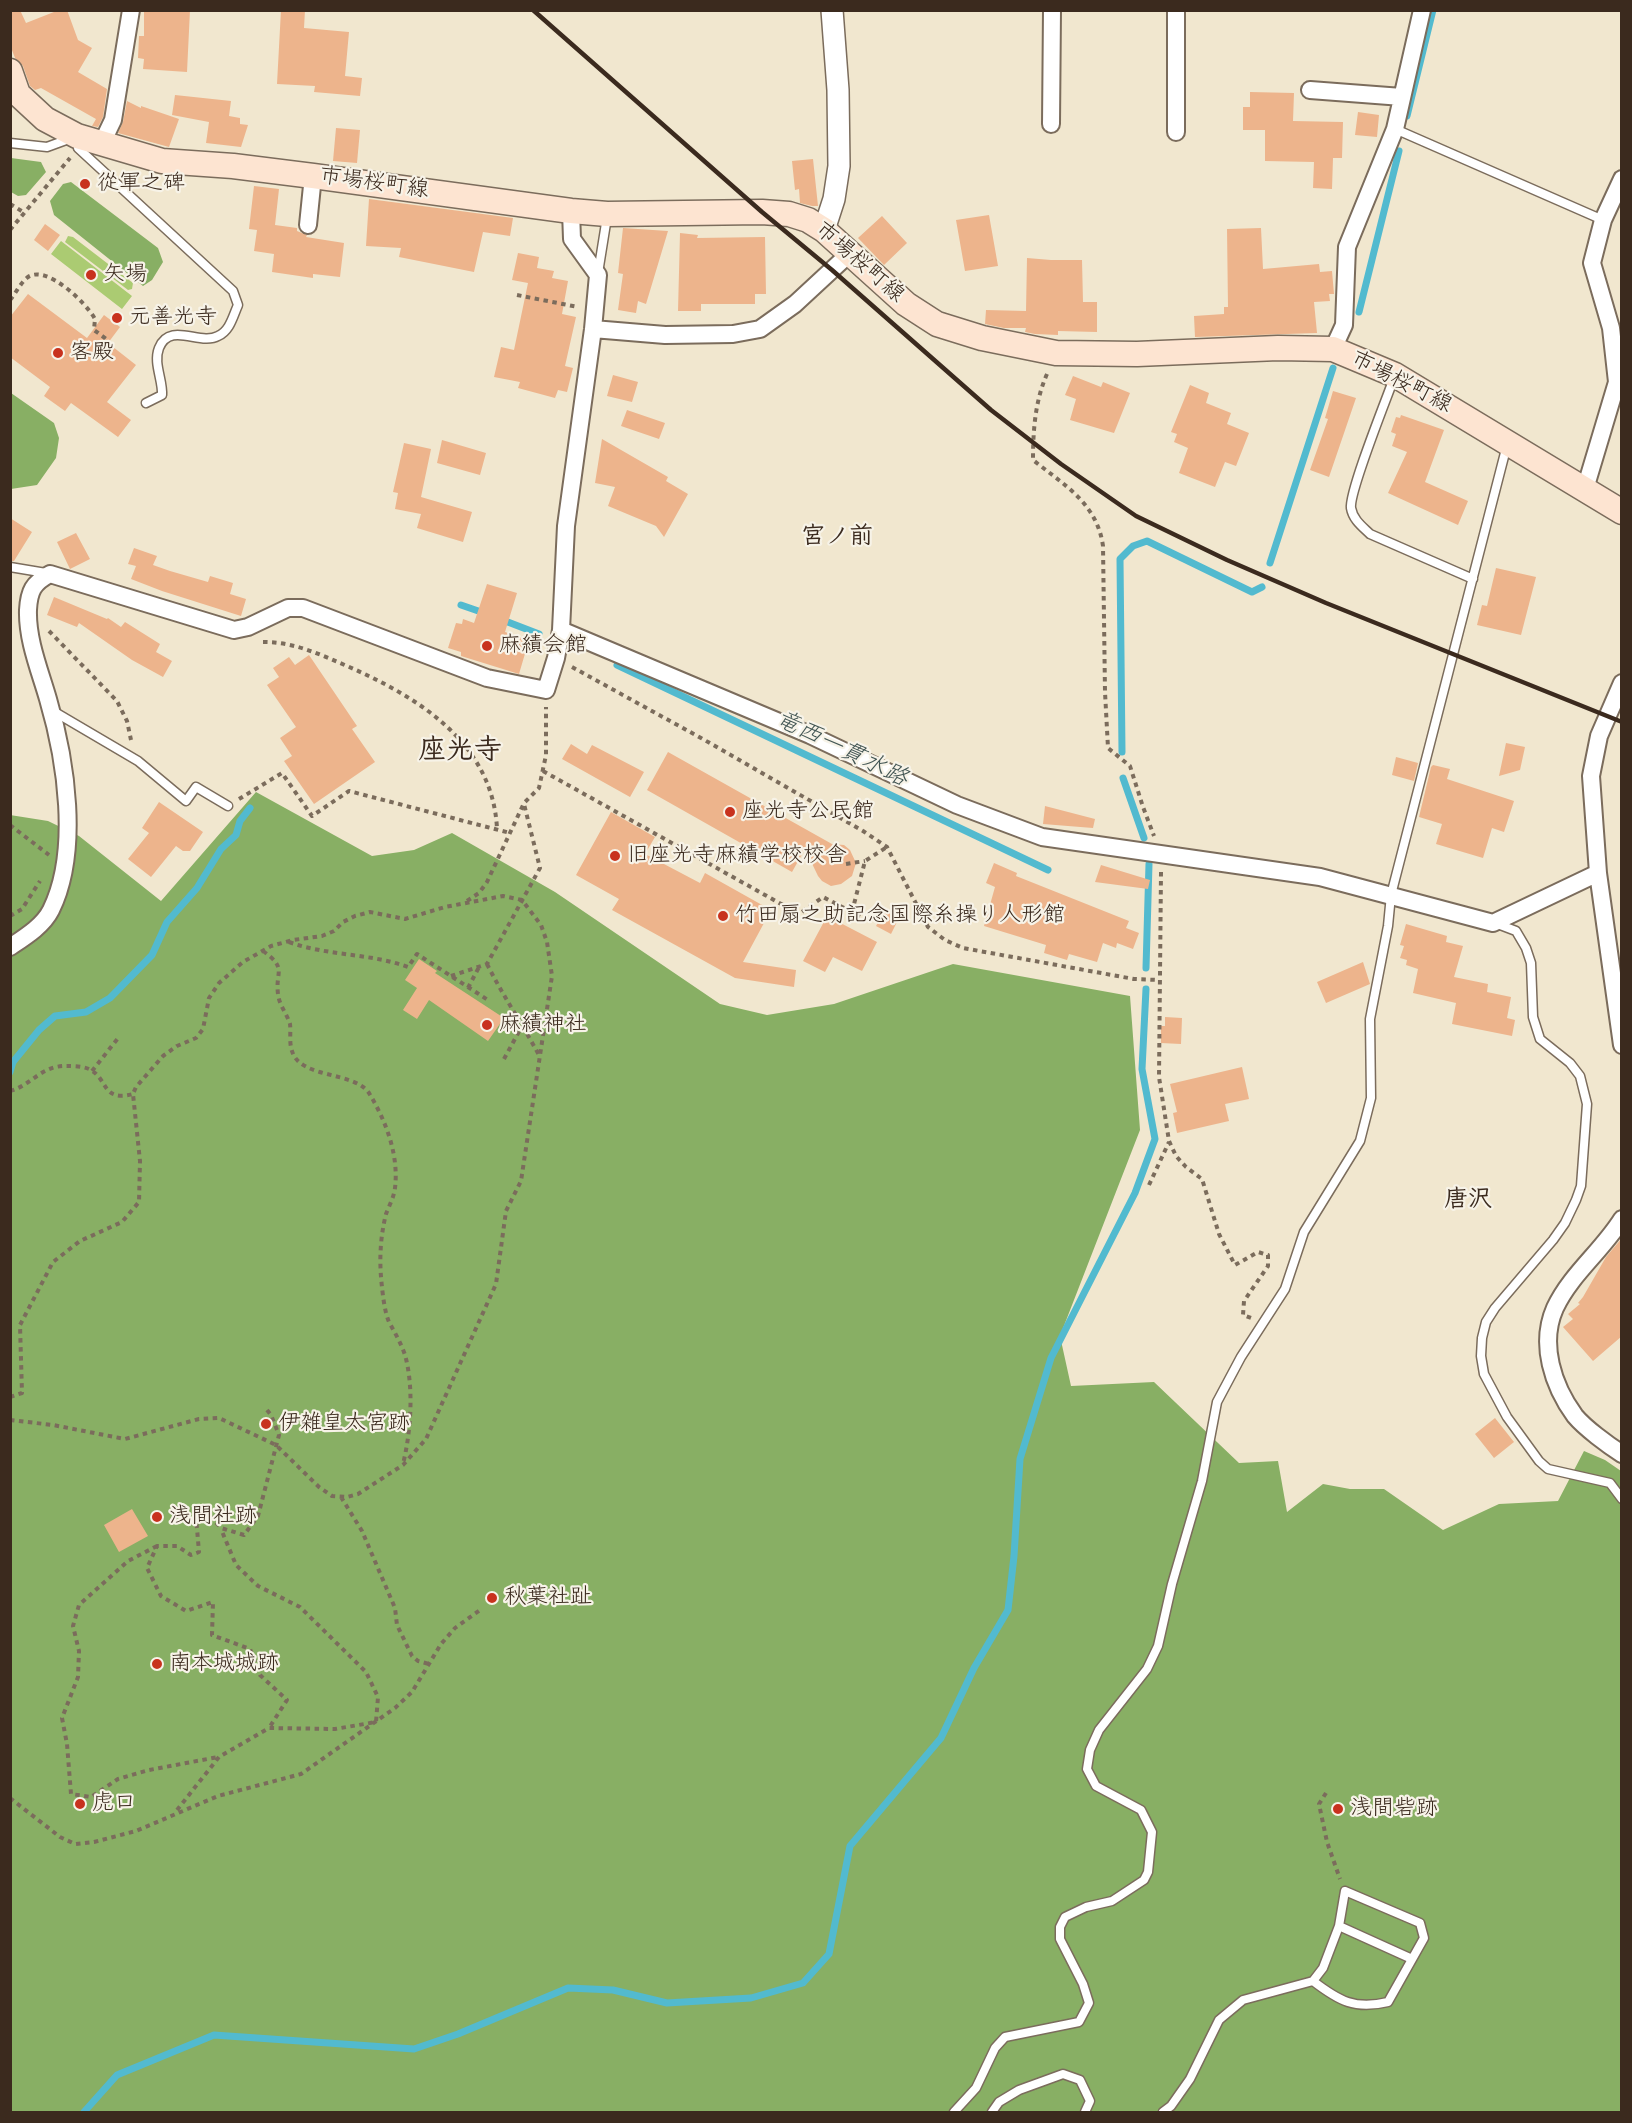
<!DOCTYPE html>
<meta charset="utf-8">
<style>
body{margin:0}
#map{position:relative;width:1632px;height:2123px;overflow:hidden;background:#f1e7cf;font-family:Mynerve,sans-serif}
canvas{display:block}
.frame{position:absolute;inset:0;border:12px solid #3b2a1e;pointer-events:none}
</style>
<div id="map">
<canvas width="1632" height="2123"></canvas>
<div class="frame"></div>
</div>
<script>
const ctx = document.querySelector('canvas').getContext('2d');
ctx.lineJoin = 'round';
function paint(path, color) { ctx.fillStyle = color; ctx.fill(path, 'evenodd'); }
function strokePath(path, color, width, dash) { ctx.strokeStyle = color; ctx.lineWidth = width; ctx.lineCap = dash ? 'butt' : 'round'; ctx.setLineDash(dash || []); ctx.stroke(path); }
function label(font, color, halo, rows, align = 'center') {
  ctx.font = font + ' Mynerve,"Klee One",sans-serif'; ctx.lineWidth = 4.5; ctx.setLineDash([]); ctx.textBaseline = 'middle'; ctx.strokeStyle = halo; ctx.fillStyle = color; for (const [text, x, y, turn = 0] of rows) {
    ctx.save(); ctx.translate(x, y); ctx.rotate((+turn || 0) * Math.PI / 180); ctx.textAlign = isNaN(turn) ? turn : align; if (halo) ctx.strokeText(text, 0, 0); ctx.fillText(text, 0, 0); ctx.restore();
  }
}
paint(new Path2D(`
 M68 236 73 237 133 283 132 289 128 290 65 242Z
 M61 241 132 296 122 309 51 254Z`), '#abcb72');
paint(new Path2D(`
 M11 158 41 162 46 172 26 195 18 196 11 192Z
 M71 182 158 248 163 262 152 280 143 286 54 215 50 201 63 184Z
 M11 393 54 423 59 438 56 458 37 485 11 489Z
 M256 792 372 856 414 850 452 833 555 892 720 1004 767 1015 834 1004 953 964 1130 996 1140 1130 1060 1336 1071 1386 1154 1382 1239 1463 1278 1461 1287 1512 1323 1484 1350 1489H1384L1443 1530 1499 1504 1558 1501 1584 1451 1605 1460 1621 1471V2112H11L10 815 48 821 79 836 161 901Z`), '#88af64');
strokePath(new Path2D(`
 M1407 116 1433 10
 M1359 312 1399 151
 M1270 563 1333 368
 M461 605 487 614
 M500 619 539 634
 M617 665 1048 870
 M1122 752 1120 559 1133 546 1147 541 1252 592 1262 587
 M1123 778 1144 838
 M1146 968 1149 864
 M10 1072 13 1062 39 1030 55 1016 86 1012 110 998 152 955 167 922 197 888 221 849 236 835 240 821 250 808
 M84 2112 117 2075 214 2035 414 2049 458 2034 568 1988 613 1990 667 2003 751 1998 803 1983 829 1954 850 1846 941 1738 974 1668 1008 1610 1014 1556 1020 1459 1051 1358 1135 1193 1155 1139 1142 1069 1146 989`), '#52bacf', 7);
paint(new Path2D(`
 M10 10H20L26 23 59 10H67L78 40 92 48 78 72 107 89 103 117 98 127 92 126 96 119 41 88 35 90 30 86 23 66 15 58 10 45Z
 M190 10 187 72 143 69 144 59 138 58 139 36H144V11Z
 M281 10H305L304 28 349 32 345 76 362 78 360 96 314 92 315 86 277 84Z
 M1250 92 1294 93 1293 121 1343 122 1342 158H1333L1332 189 1313 188 1314 162 1265 161V130H1243V107H1250Z
 M175 95 231 101 229 116 240 118V124L248 125 241 147 206 143 209 122 172 115Z
 M127 101 141 108V106L179 119 169 147 118 133 123 122Z
 M1358 112 1379 115 1377 137 1355 135Z
 M336 128 360 130 357 163 333 161Z
 M813 159 818 206H812L800 203 799 189 795 190 792 161Z
 M254 186 279 189 275 225 297 228V231L307 235 306 237 344 243 340 277 313 274V278L272 272 274 254 254 251 257 230 249 229Z
 M369 199 513 218 510 236 483 232 474 272 399 257 401 248 366 246Z
 M989 215 998 266 965 271 956 220Z
 M882 216 907 243 884 265 858 238Z
 M45 224 60 235 48 251 34 240Z
 M623 228 668 231 646 304 638 301 636 313 618 310 623 274 618 273Z
 M1261 228 1263 269 1319 264 1320 272 1332 271 1334 294H1329L1330 301 1314 302 1317 333 1195 337 1194 316 1224 314V307H1228L1227 229Z
 M680 233 698 235 697 238 765 237 766 294H755V304H701V311H678Z
 M518 253 539 257 537 268 554 271 552 278 568 281 562 314 576 317 565 366 573 368 567 392 558 390 555 398 518 388 520 382 494 377 501 347 514 350 528 283 512 280Z
 M1027 258 1051 260H1082L1083 302H1097V332L1058 331V335L1035 334 1025 332 1026 328H1004L985 324 986 310 1026 311Z
 M28 294 87 338 104 315 120 327 108 343 136 365 107 402 131 420 118 437 71 403 65 411 44 396 50 387 10 357V317Z
 M613 375 638 382 632 402 607 396Z
 M1073 376 1101 387 1103 382 1130 393 1114 433 1070 420 1076 399 1065 395Z
 M1190 385 1209 393 1206 403 1231 413 1227 424 1249 433 1236 466 1225 462 1215 487 1179 473 1188 448 1174 442 1177 434 1171 432Z
 M1333 391 1356 398 1329 477 1310 470 1328 419 1325 418Z
 M627 410 665 423 659 439 621 426Z
 M1401 415 1444 430 1425 482 1468 501 1458 525 1388 493 1407 452 1392 446 1396 434 1391 432 1396 417 1400 418Z
 M602 439 668 477 666 481 688 494 664 537 656 526 608 506 615 487 595 483Z
 M442 440 486 453 480 475 437 463Z
 M404 443 431 449 421 497 472 512 463 542 417 528 421 514 395 509 398 493 393 492Z
 M10 518 32 532 14 561H10Z
 M76 533 90 559 70 569 57 542Z
 M134 548 157 556 153 565 170 571 208 582 210 576 233 583 230 594 246 599 241 616 162 591 131 579 136 566 128 564Z
 M1496 568 1536 577 1521 635 1477 625 1482 605 1487 606Z
 M487 584 517 593 505 632 529 640 519 674 461 656V652L448 648 456 623 462 624 463 619 474 623Z
 M54 597 107 619 108 618 121 627 125 622 160 644 156 652 172 661 163 677 132 660 79 623 77 627 47 615Z
 M309 655 357 726 352 729 375 762 314 804 284 761 292 756 280 738 296 727 267 685 279 677 273 668 289 657 295 665Z
 M1506 743 1525 747 1520 770 1499 776Z
 M571 744 587 754 592 745 644 772 630 797 562 759Z
 M668 752 832 844 844 845 850 850 856 863 852 876 841 884 831 886 822 881 818 876 805 849 792 872 647 790Z
 M1396 757 1418 763 1414 781 1392 775Z
 M1433 765 1450 769 1447 779 1514 801 1504 832 1492 828 1483 858 1436 844 1442 824 1419 817 1431 767Z
 M159 802 203 832 190 851H183L176 846 151 877 128 859 149 833 142 828Z
 M1045 806 1095 819 1093 828 1043 824Z
 M611 812 655 837 645 854 700 883 705 873 771 910 743 962 796 970 794 987 735 978 612 910 619 899 576 875Z
 M994 863 1017 873 1016 876 1129 921 1126 928 1139 933 1133 949 1117 943 1116 948 1103 943 1097 962 1069 954 1067 960 1044 953 1046 945 984 926 995 887 986 883Z
 M1101 865 1150 880 1148 889 1095 882Z
 M886 908 900 916 891 934 876 926Z
 M827 916 877 942 862 971 833 957 825 972 803 961Z
 M1406 924 1447 936 1446 942 1463 946 1454 977 1488 984 1487 992 1511 997 1507 1018 1515 1020 1512 1036 1452 1024 1456 1003 1413 993 1418 969 1406 965 1407 960 1400 958 1404 946 1400 945Z
 M419 959 437 971 435 973 504 1018 488 1041 429 1000 417 1019 403 1010 417 988 405 980Z
 M1363 962 1370 984 1326 1003 1317 982Z
 M1165 1017 1182 1018 1181 1044 1161 1043V1026H1165Z
 M1242 1067 1249 1099 1225 1104 1229 1121 1177 1133 1173 1113 1177 1112 1170 1084Z
 M1622 1238V1336L1593 1361 1563 1327 1573 1319 1568 1314 1580 1304 1578 1303 1583 1297 1606 1257Z
 M1495 1418 1514 1442 1494 1458 1475 1434Z
 M132 1509 148 1536 119 1552 104 1525Z`), '#edb48c');
const service = new Path2D(`
 M1395 129 1603 220
 M10 143 47 147 77 136 78 148 233 291 238 305C233 316 230 331 218 336 200 346 170 321 159 348 153 363 163 380 162 395L146 403
 M598 273 607 217
 M1394 378C1386 400 1349 492 1351 508 1353 520 1363 527 1370 534L1473 579
 M10 567 46 573
 M53 711 138 761 186 801 196 787 228 806
 M1495 923 1516 931 1526 948 1531 963 1533 1017 1540 1039 1570 1063 1580 1076 1587 1104 1581 1186 1576 1200 1565 1223 1553 1240 1495 1308 1486 1322 1482 1338 1481 1356 1484 1374 1507 1417 1539 1461 1548 1469 1610 1483 1622 1499
 M1339 1926 1412 1959
 M954 2112 976 2088 995 2048 1005 2037 1079 2022 1089 2003 1083 1984 1060 1939V1927L1065 1917 1086 1907 1112 1901 1144 1880 1148 1872 1152 1832 1141 1810 1096 1786 1087 1769 1090 1750 1099 1730 1147 1669 1158 1646 1172 1584 1202 1481 1217 1402 1241 1357 1285 1289 1304 1232 1360 1141 1371 1098 1370 1019 1388 926 1391 895 1507 445
 M992 2112 999 2102 1019 2090 1063 2074 1080 2080 1090 2101 1085 2112
 M1163 2112 1171 2106 1190 2079 1219 2020 1243 2000 1313 1981 1323 1968 1339 1926 1345 1891 1420 1923 1424 1938 1388 2002C1355 2010 1339 2001 1313 1981`);
const minor = new Path2D(`
 M1310 90 1402 97
 M1051 124 1052 10
 M1176 132V10
 M102 143 113 120 131 10
 M308 225 313 176
 M593 329 665 335 733 334 760 329 795 304 849 254
 M1333 349 1344 325 1347 247 1395 129 1422 10
 M1585 489 1617 382 1611 328 1592 263 1603 220 1622 179
 M561 630 810 735 957 805 1042 837 1320 877 1493 923 1598 873
 M1622 683 1599 736 1591 776 1598 873 1622 1045
 M10 947C25 937 43 926 51 910 80 851 66 760 48 699 40 671 27 640 28 610 29 591 33 583 50 574L234 630 248 627 288 608H303L487 678 546 690 556 658 561 630 566 526 593 329 598 275 572 239 571 211
 M1622 1219C1602 1251 1571 1274 1555 1308 1539 1344 1553 1386 1575 1416 1585 1428 1608 1445 1622 1454`);
const tertiary = new Path2D(`
 M824 230 834 199 839 166 838 90 832 10`);
const secondary = new Path2D(`
 M10 71 18 94 45 119 77 136 162 161 233 166 313 176 571 211 607 214 762 212 789 214 808 220 824 230 906 304 937 324 982 338 1056 353 1137 354 1278 348 1333 349 1395 375 1622 512`);
strokePath(service, '#7b6c5c', 11);
strokePath(minor, '#7b6c5c', 20);
strokePath(tertiary, '#7b6c5c', 24);
strokePath(secondary, '#7b6c5c', 27);
strokePath(new Path2D(`
 M10 204 25 213
 M10 230 70 158
 M517 295 578 307
 M10 300C16 293 21 282 28 277 47 264 87 304 95 319L94 330 109 341
 M1047 374C1035 401 1033 431 1033 460 1064 485 1097 503 1103 546L1105 692 1108 748 1130 766 1143 807 1154 836
 M49 631 117 701 127 721 131 740
 M263 642C294 642 319 654 347 666 418 697 493 743 497 829
 M572 667 701 738 863 831 887 847 928 927 945 940 963 948 1134 979 1158 980
 M543 771 799 914 823 897 867 920
 M239 799 282 773 312 816 349 791 510 833
 M10 825 49 855
 M846 864 865 861
 M1161 872 1159 1077 1169 1141 1176 1156 1186 1167 1202 1179 1219 1234 1235 1265 1258 1252 1268 1255V1266L1244 1301 1243 1315 1251 1318
 M467 901 479 893 487 882 524 803 539 788 546 755V707
 M852 912 865 861 887 847
 M10 916 22 909 40 881
 M289 942C327 956 370 953 408 967L417 954 488 1000
 M263 951C288 969 275 971 278 994 279 1005 287 1014 290 1024 291 1032 289 1043 292 1051 300 1079 354 1071 369 1093 386 1121 399 1155 395 1188 394 1197 389 1206 386 1214 380 1238 379 1262 382 1287 383 1297 385 1313 389 1322 395 1333 401 1343 405 1355 414 1387 411 1432 403 1464
 M487 964C503 996 523 1025 540 1057
 M451 976 487 964 540 868 524 804
 M468 988 479 967
 M504 1059 522 1026
 M92 1071 119 1037
 M10 1091C30 1086 41 1066 65 1066 72 1066 82 1066 89 1069 109 1079 101 1102 133 1094
 M1149 1185 1169 1142
 M10 1397 22 1393 20 1325 53 1262 80 1241 122 1222 139 1202 140 1161 133 1094 136 1087 163 1056 177 1046 196 1038 203 1029 209 998 219 983 243 962 271 946 293 940 322 936 334 931 343 922 355 916 370 912 405 919 445 907 503 896 522 900 541 925 547 942 552 976 521 1181 506 1211 496 1284 426 1439 403 1465 358 1494 347 1497 332 1496 319 1487 276 1445 219 1418 199 1419 125 1439 53 1425 10 1420
 M267 1410 271 1415 279 1435 258 1516 244 1535 221 1528 207 1513 196 1517 199 1552 191 1555 177 1546H157L147 1568 161 1596 186 1611 213 1602 212 1635 250 1649 260 1675 287 1700 269 1728
 M341 1497 362 1531 395 1608 397 1625 412 1656 418 1661 429 1664
 M157 1546 128 1561 79 1605 73 1626 79 1651 78 1677 62 1718 67 1744 71 1794 91 1797 118 1779 149 1770 218 1757
 M1326 1793 1319 1804 1327 1842 1340 1879
 M10 1798 60 1837 75 1844 94 1842 136 1831 218 1796 301 1774 395 1708 412 1692 441 1644 455 1628 480 1610
 M177 1810 219 1757 269 1728 335 1729 376 1722 378 1697 366 1672 300 1607 258 1586 236 1565 221 1529`), '#7b6c5c', 4, [4.5, 4.5]);
strokePath(service, '#fff', 8);
strokePath(minor, '#fff', 16);
strokePath(tertiary, '#fff', 21);
strokePath(secondary, '#fde4d1', 24);
strokePath(new Path2D(`
 M533 10 762 212 832 270 991 410 1061 464 1136 516 1227 560 1326 603 1622 722`), '#3b2a1e', 4.5);
for (const [x, y, r, color] of [
 [85,184,6,"#c8321e"],
 [91,275,6,"#c8321e"],
 [117,318,6,"#c8321e"],
 [58,353,6,"#c8321e"],
 [487,646,6,"#c8321e"],
 [730,812,6,"#c8321e"],
 [615,856,6,"#c8321e"],
 [723,916,6,"#c8321e"],
 [487,1025,6,"#c8321e"],
 [266,1424,6,"#c8321e"],
 [157,1517,6,"#c8321e"],
 [492,1598,6,"#c8321e"],
 [157,1664,6,"#c8321e"],
 [80,1804,6,"#c8321e"],
 [1338,1809,6,"#c8321e"]
]) { const dot = new Path2D(); dot.arc(x, y, r, 0, 2 * Math.PI); ctx.fillStyle = color; ctx.fill(dot); strokePath(dot, '#f7f3e8', 2); }
label('22px', '#3b2a1e', '#f7f3e8', [
 ["從軍之碑",97,184],
 ["矢場",103,275],
 ["元善光寺",129,318],
 ["客殿",70,353],
 ["麻績会館",499,646],
 ["座光寺公民館",742,812],
 ["旧座光寺麻績学校校舎",627,856],
 ["竹田扇之助記念国際糸操り人形館",735,916],
 ["麻績神社",499,1025],
 ["伊雑皇太宮跡",278,1424],
 ["浅間社跡",169,1517],
 ["秋葉社趾",504,1598],
 ["南本城城跡",169,1664],
 ["虎口",92,1804],
 ["浅間砦跡",1350,1809]
], 'left');
label('22px', '#3b2a1e', '#f7f3e8', [
 ["市場桜町線",374,184,8],
 ["市場桜町線",859,263,41],
 ["市場桜町線",1401,383,27]
]);
label('bold 24px', '#3b2a1e', '#f7f3e8', [
 ["宮ノ前",837,538],
 ["唐沢",1468,1201]
]);
label('italic 24px', '#425553', '#f7f3e8', [
 ["竜西一貫水路",841,750,26]
]);
label('bold 28px', '#3b2a1e', '#f7f3e8', [
 ["座光寺",460,752]
]);
</script>
